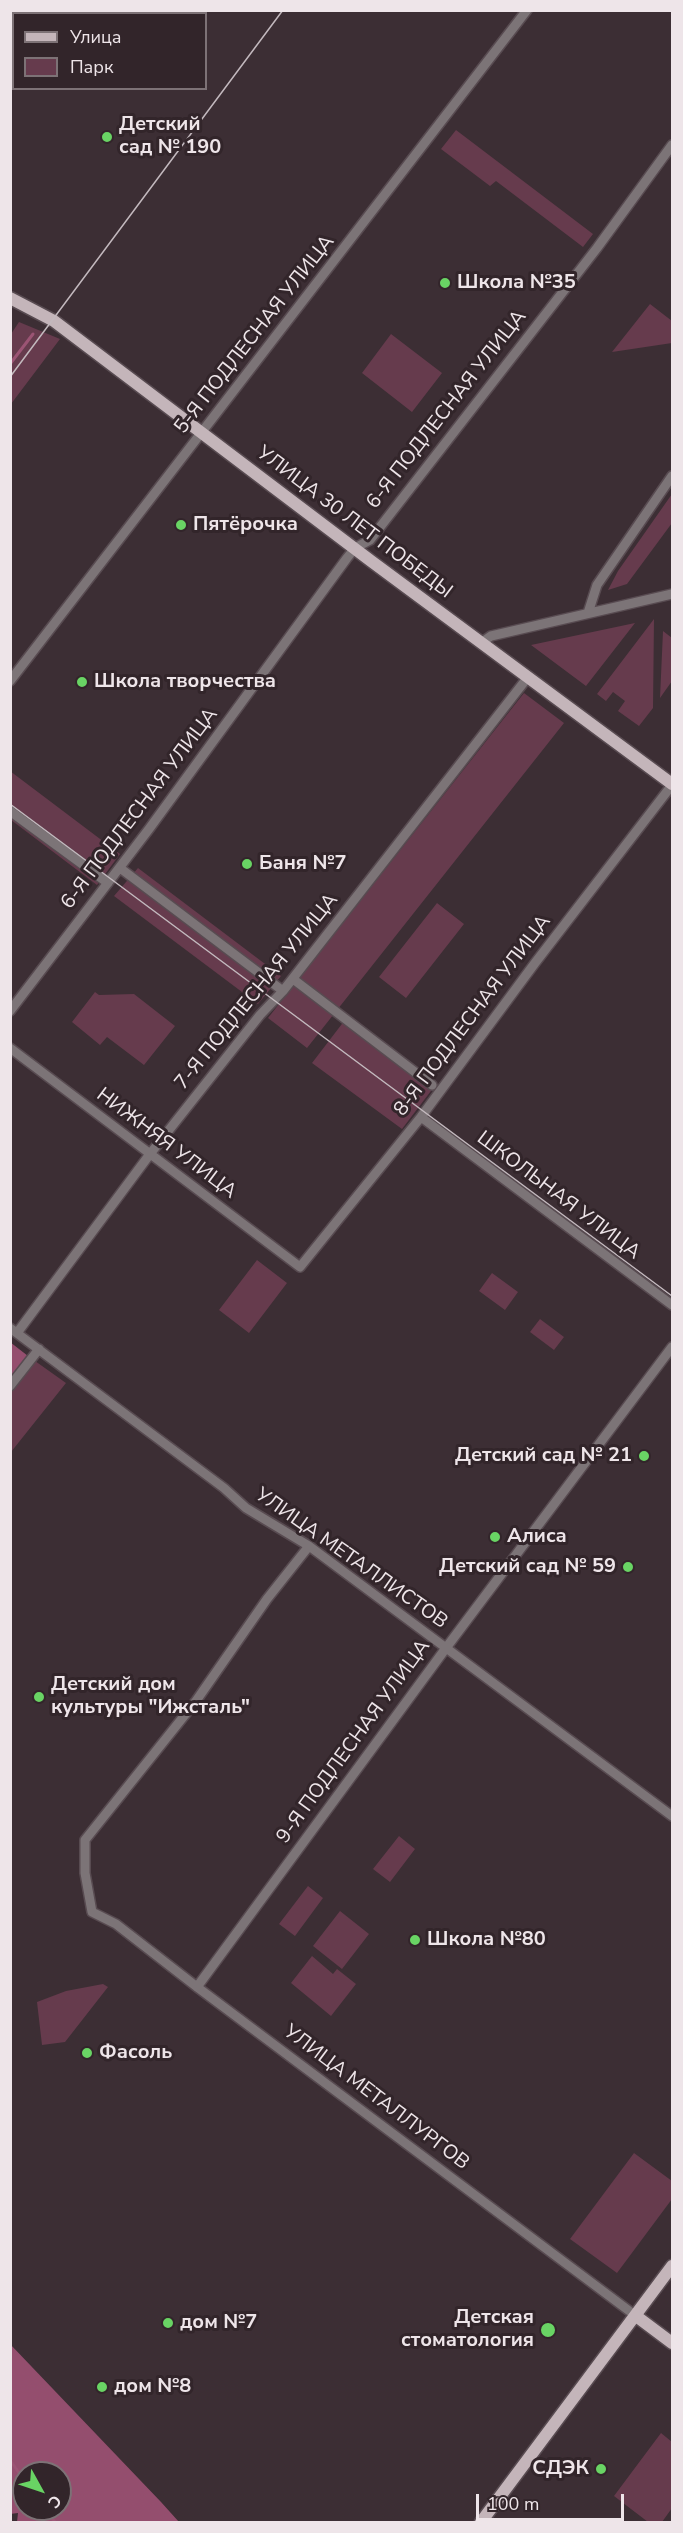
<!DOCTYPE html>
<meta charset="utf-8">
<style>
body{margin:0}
#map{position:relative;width:683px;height:2533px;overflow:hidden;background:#3c2e34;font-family:"Nunito Sans",sans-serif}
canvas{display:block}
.frame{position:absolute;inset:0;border:12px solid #eee5e9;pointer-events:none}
.legend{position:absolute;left:12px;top:12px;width:195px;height:78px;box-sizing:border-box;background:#32252a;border:2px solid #7d7276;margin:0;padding:8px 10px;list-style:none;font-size:18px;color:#eee5e9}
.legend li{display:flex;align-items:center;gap:12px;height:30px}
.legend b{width:30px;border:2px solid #7d7276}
.north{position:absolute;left:12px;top:2461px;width:60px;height:60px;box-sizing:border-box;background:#32252a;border:2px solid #7d7276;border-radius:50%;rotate:130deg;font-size:16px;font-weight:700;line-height:24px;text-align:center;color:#eee5e9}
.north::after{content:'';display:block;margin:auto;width:21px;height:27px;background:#69d464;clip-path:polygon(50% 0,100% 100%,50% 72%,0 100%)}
.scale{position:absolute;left:476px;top:2494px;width:148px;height:27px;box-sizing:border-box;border:3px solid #eee5e9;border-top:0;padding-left:8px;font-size:18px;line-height:21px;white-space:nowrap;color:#eee5e9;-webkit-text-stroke:4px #32252a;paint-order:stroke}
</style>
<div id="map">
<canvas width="683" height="2533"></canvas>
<div class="frame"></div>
<ul class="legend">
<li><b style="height:8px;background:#c4b5ba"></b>Улица</li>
<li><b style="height:16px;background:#663b4d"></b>Парк</li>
</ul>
<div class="north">С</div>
<div class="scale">100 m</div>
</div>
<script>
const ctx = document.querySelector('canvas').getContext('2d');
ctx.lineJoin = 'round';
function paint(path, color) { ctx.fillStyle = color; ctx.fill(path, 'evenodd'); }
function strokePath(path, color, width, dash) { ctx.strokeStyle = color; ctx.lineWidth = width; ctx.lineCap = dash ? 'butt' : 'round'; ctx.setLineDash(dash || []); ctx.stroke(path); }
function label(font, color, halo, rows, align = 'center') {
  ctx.font = font + ' "Nunito Sans",sans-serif'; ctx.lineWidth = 6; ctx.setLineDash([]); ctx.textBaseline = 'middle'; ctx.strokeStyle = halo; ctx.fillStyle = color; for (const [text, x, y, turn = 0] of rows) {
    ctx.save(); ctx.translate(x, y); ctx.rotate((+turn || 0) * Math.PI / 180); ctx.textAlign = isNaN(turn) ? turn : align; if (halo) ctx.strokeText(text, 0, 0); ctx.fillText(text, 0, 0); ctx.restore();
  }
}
paint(new Path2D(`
 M456 130 593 234 583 247 496 181 490 186 441 149Z
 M650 304 672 321V343L612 352Z
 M19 322 60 339 11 404V334Z
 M391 334 442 373 412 412 362 373Z
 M672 494V523L627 584 608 590 618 571Z
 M654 619 653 708 639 726 618 711 625 701 613 692 606 701 597 694Z
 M635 623 586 686 531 645Z
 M663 631 672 638V681L660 698Z
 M524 693 564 723 307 1048 268 1018Z
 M10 771 120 854 97 885 11 820Z
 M138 868 281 976 258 1004 114 896Z
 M437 903 464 924 406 998 379 977Z
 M95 992 99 995 134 994 175 1026 144 1065 107 1037 100 1045 72 1022Z
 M348 1016 437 1083 402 1129 312 1063Z
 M257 1260 287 1283 249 1333 219 1310Z
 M492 1273 518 1292 505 1310 479 1291Z
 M540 1319 564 1337 554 1350 530 1332Z
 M28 1356 66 1383 11 1452V1379Z
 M399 1836 415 1849 390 1882 373 1869Z
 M308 1886 323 1898 295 1936 279 1924Z
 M340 1911 369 1934 342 1969 313 1946Z
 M312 1956 333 1974 337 1969 356 1984 331 2016 291 1983Z
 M103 1984 108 1987 65 2042 42 2045 37 2002 66 1991Z
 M634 2153 672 2181V2199L617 2273 570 2239Z
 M661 2433 672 2442V2508L662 2522H648L614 2496Z`), '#663b4d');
paint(new Path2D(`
 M10 1342 28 1356 10 1379Z
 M10 2344 161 2502 179 2522H17L18 2513 10 2514ZM24 2473H60V2509H24Z`), '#944e6e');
strokePath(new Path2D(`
 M10 364 33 334
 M10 2460 24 2480
 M44 2509 55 2522`), '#9b5474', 3);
const minor = new Path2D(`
 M34 14 37 10
 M10 45 14 41
 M588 613 597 585 672 476
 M481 643 491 636 672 594
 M10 681 527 10
 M10 811 108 883
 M120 868 283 991
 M293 979 432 1085
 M10 1011 149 829 347 558 355 548 370 540 597 248 672 145
 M10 1048 300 1267 421 1117 535 963 672 785
 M421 1117 672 1305
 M10 1328 224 1488 246 1508 309 1546 672 1816
 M17 1333 150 1154 260 1015 283 991 528 677
 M10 1386 39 1349
 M309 1546 267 1599 196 1701 85 1840V1873L92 1912 116 1924 197 1987 636 2316
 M197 1987 446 1648 672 1347`);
const major = new Path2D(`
 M10 298 54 321 371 561 672 784
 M636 2316 672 2343
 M481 2522 672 2266`);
strokePath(minor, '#584b51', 12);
strokePath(major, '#584b51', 15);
strokePath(minor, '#7c7477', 9);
strokePath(major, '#c4b5ba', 12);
strokePath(new Path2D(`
 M10 377 283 10
 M10 804 672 1296`), '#c3b9be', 1.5);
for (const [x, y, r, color] of [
 [107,137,6,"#69d464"],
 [445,283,6,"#69d464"],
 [181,525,6,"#69d464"],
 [82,682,6,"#69d464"],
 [247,864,6,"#69d464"],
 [644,1456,6,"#69d464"],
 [495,1537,6,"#69d464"],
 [628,1567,6,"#69d464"],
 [39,1697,6,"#69d464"],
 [415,1940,6,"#69d464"],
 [87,2053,6,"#69d464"],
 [168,2323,6,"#69d464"],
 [548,2330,8,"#69d464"],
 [102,2387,6,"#69d464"],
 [601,2469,6,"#69d464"]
]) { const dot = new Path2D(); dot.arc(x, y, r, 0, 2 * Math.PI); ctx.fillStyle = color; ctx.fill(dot); strokePath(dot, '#32252a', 2); }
label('bold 20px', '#eee5e9', '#32252a', [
 ["Детский",119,125],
 ["сад № 190",119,148],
 ["Школа №35",457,283],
 ["Пятёрочка",193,525],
 ["Школа творчества",94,682],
 ["Баня №7",259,864],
 ["Детский сад № 21",632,1456,"right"],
 ["Алиса",507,1537],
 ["Детский сад № 59",616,1567,"right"],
 ["Детский дом",51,1685],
 ["культуры \"Ижсталь\"",51,1708],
 ["Школа №80",427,1940],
 ["Фасоль",99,2053],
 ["Детская",534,2318,"right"],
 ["стоматология",534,2341,"right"],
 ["дом №7",180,2323],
 ["дом №8",114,2387],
 ["СДЭК",589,2469,"right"]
], 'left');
label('20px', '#eee5e9', '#32252a', [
 ["5-Я ПОДЛЕСНАЯ УЛИЦА",255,335,-52],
 ["6-Я ПОДЛЕСНАЯ УЛИЦА",447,410,-52],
 ["УЛИЦА 30 ЛЕТ ПОБЕДЫ",354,523,37],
 ["6-Я ПОДЛЕСНАЯ УЛИЦА",140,809,-53],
 ["7-Я ПОДЛЕСНАЯ УЛИЦА",257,992,-51],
 ["8-Я ПОДЛЕСНАЯ УЛИЦА",473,1016,-53],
 ["НИЖНЯЯ УЛИЦА",166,1144,37],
 ["ШКОЛЬНАЯ УЛИЦА",558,1196,37],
 ["УЛИЦА МЕТАЛЛИСТОВ",351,1559,35],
 ["9-Я ПОДЛЕСНАЯ УЛИЦА",354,1742,-54],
 ["УЛИЦА МЕТАЛЛУРГОВ",376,2098,37]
]);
</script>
